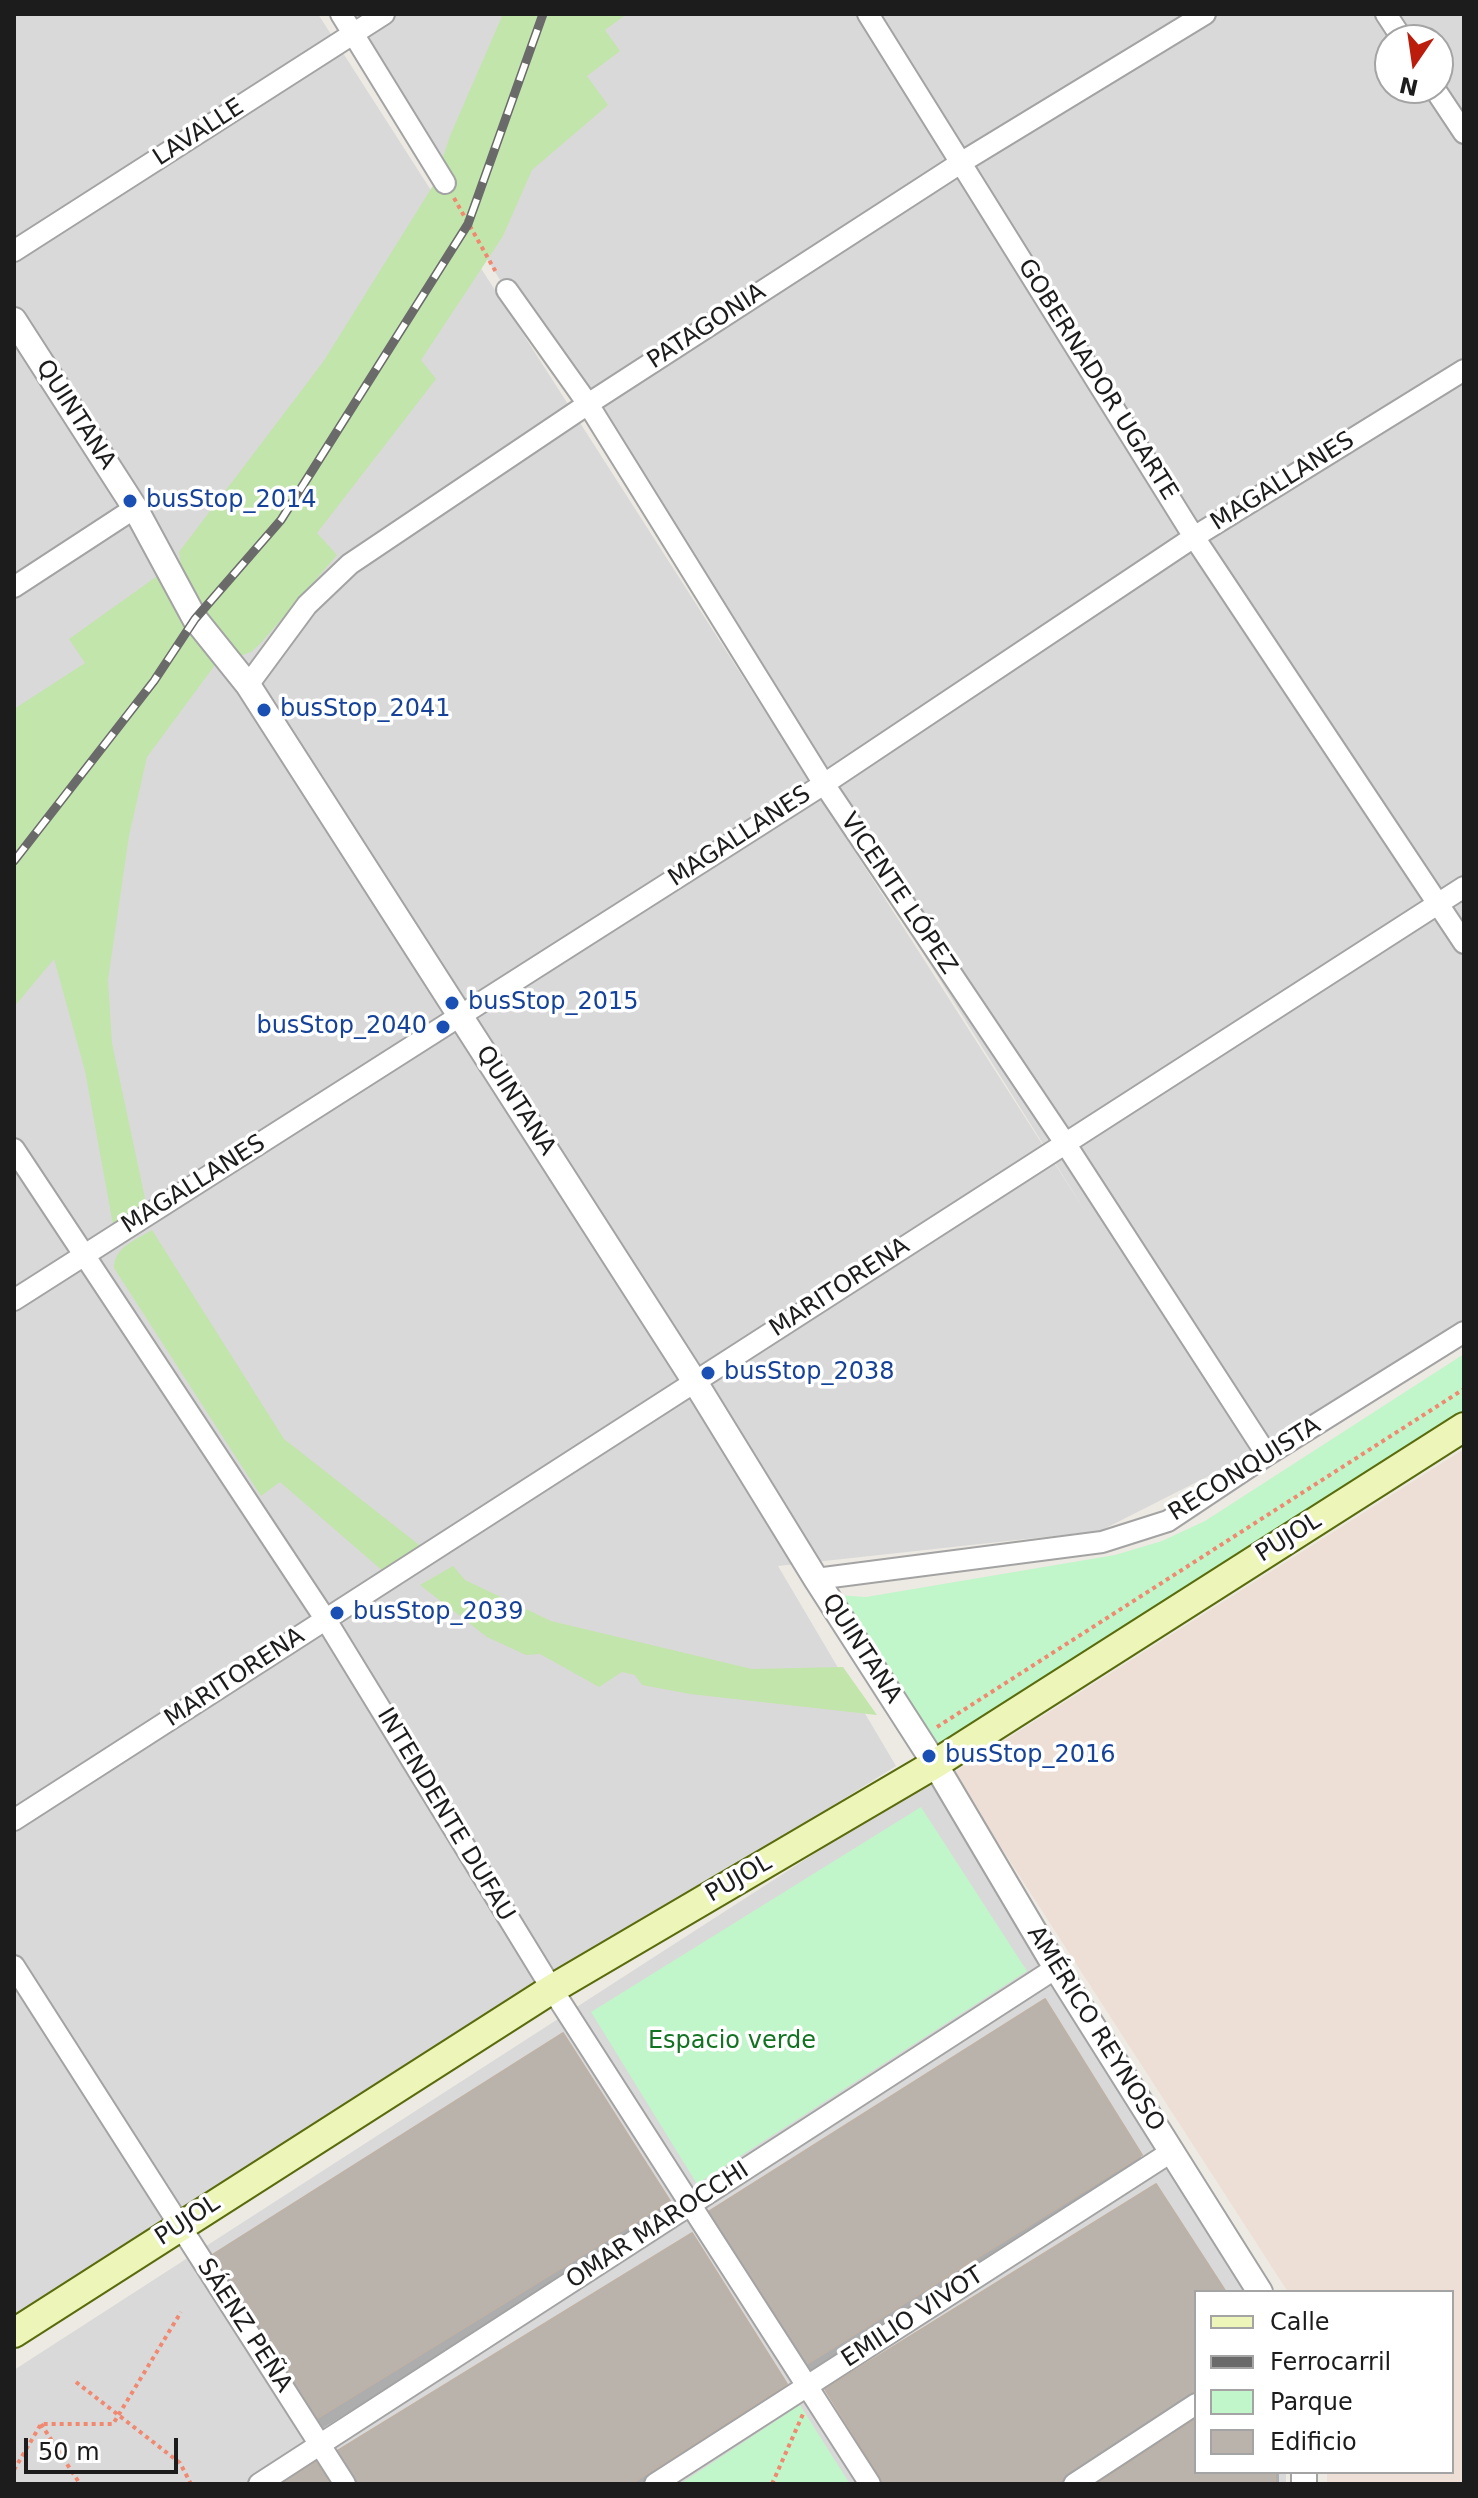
<!DOCTYPE html>
<meta charset="utf-8">
<style>
body{margin:0}
#map{position:relative;width:1478px;height:2498px;overflow:hidden;background:#edeae3;font-family:"DejaVu Sans",sans-serif}
canvas{display:block}
.frame{position:absolute;inset:0;border:16px solid #1c1c1c;pointer-events:none}
.legend{position:absolute;left:1194px;top:2290px;width:260px;height:184px;box-sizing:border-box;background:#fff;border:2px solid #a4a4a4;margin:0;padding:10px 14px;list-style:none;font-size:24px;color:#1c1c1c}
.legend li{display:flex;align-items:center;gap:16px;height:40px}
.legend b{width:40px;border:2px solid #a4a4a4}
.north{position:absolute;left:1374px;top:24px;width:80px;height:80px;box-sizing:border-box;background:#fff;border:2px solid #a4a4a4;border-radius:50%;rotate:193deg;font-size:22px;font-weight:700;line-height:32px;text-align:center;color:#1c1c1c}
.north::after{content:'';display:block;margin:auto;width:28px;height:36px;background:#bc1c0c;clip-path:polygon(50% 0,100% 100%,50% 72%,0 100%)}
.scale{position:absolute;left:24px;top:2438px;width:154px;height:36px;box-sizing:border-box;border:4px solid #1c1c1c;border-top:0;padding-left:10px;font-size:24px;line-height:28px;white-space:nowrap;color:#1c1c1c;-webkit-text-stroke:6px #fff;paint-order:stroke}
</style>
<div id="map">
<canvas width="1478" height="2498"></canvas>
<div class="frame"></div>
<ul class="legend">
<li><b style="height:10px;background:#edf5b9"></b>Calle</li>
<li><b style="height:10px;background:#6a6a6a"></b>Ferrocarril</li>
<li><b style="height:22px;background:#c1f5ca"></b>Parque</li>
<li><b style="height:22px;background:#b9b3ac"></b>Edificio</li>
</ul>
<div class="north">N</div>
<div class="scale">50 m</div>
</div>
<script>
const ctx = document.querySelector('canvas').getContext('2d');
ctx.lineJoin = 'round';
function paint(path, color) { ctx.fillStyle = color; ctx.fill(path, 'evenodd'); }
function strokePath(path, color, width, dash) { ctx.strokeStyle = color; ctx.lineWidth = width; ctx.lineCap = dash ? 'butt' : 'round'; ctx.setLineDash(dash || []); ctx.stroke(path); }
function label(font, color, halo, rows, align = 'center') {
  ctx.font = font + ' "DejaVu Sans",sans-serif'; ctx.lineWidth = 7; ctx.setLineDash([]); ctx.textBaseline = 'middle'; ctx.strokeStyle = halo; ctx.fillStyle = color; for (const [text, x, y, turn = 0] of rows) {
    ctx.save(); ctx.translate(x, y); ctx.rotate((+turn || 0) * Math.PI / 180); ctx.textAlign = isNaN(turn) ? turn : align; if (halo) ctx.strokeText(text, 0, 0); ctx.fillText(text, 0, 0); ctx.restore();
  }
}
paint(new Path2D(`
 M14 14H318L1087 1214 333 14H1464V1322L1244 1458 1100 1531 778 1566 896 1766 14 2319ZM1390 40H1438V88H1390Z
 M930 1779 1249 2292H1196V2472H1286V2484H14V2370Z`), '#dad9d9');
paint(new Path2D(`
 M1464 1449V2484H1327V2472H1452V2292H1288L953 1773Z`), '#eedfd6');
paint(new Path2D(`
 M503 14H627L605 30 620 51 587 76 608 105 532 170 503 236 421 360 436 379 317 533 337 555 260 644 251 652 240 656 208 624 182 571 179 552 323 362 434 184 450 136Z
 M160 574 215 665 147 757 129 836 108 980 112 1043 146 1203 113 1225 85 1071 54 959 14 1007V709L85 663 69 639Z
 M152 1230 284 1439 423 1548 384 1572 280 1482 261 1496 114 1268C114 1247 136 1240 152 1230Z
 M453 1566 465 1580 551 1621 752 1669 843 1667 877 1715 690 1694 642 1685 635 1675 622 1672 599 1687 540 1654 526 1655 487 1637 420 1585Z`), '#c2e5ab');
paint(new Path2D(`
 M1464 1354V1413L953 1742 942 1746 929 1741 836 1595 866 1597 1115 1555 1162 1541 1205 1521Z
 M921 1807 1027 1971 697 2184 591 2012Z
 M800 2405 850 2484H680Z`), '#c1f5ca');
paint(new Path2D(`
 M1045 2002 1146 2165 810 2376 711 2212Z
 M562 2035 673 2212 323 2428 218 2267Z
 M1156 2186 1224 2292H1196V2404L1075 2484H886Z
 M691 2236 791 2395 651 2484H359Z
 M1196 2422V2472H1279V2484H1100Z`), '#0003');
const building = new Path2D(`
 M1045 1999 1142 2155 802 2367 708 2212Z
 M563 2033 670 2201 316 2419 209 2257Z
 M1156 2184 1226 2292H1196V2391L1055 2484H884L825 2389Z
 M692 2233 787 2384 631 2484H357L337 2451Z
 M1196 2419V2472H1275V2484H1096Z
 M316 2461 331 2484H280Z`);
paint(building, '#b9b3ac');
strokePath(building, '#beb2a6', 2);
const minor = new Path2D(`
 M341 14 445 183
 M868 14 1194 537 1464 943
 M1386 14 1403 40
 M1434 88 1464 133
 M14 251 384 14
 M507 290 588 404 824 784 1065 1143 1267 1455
 M14 587 135 508
 M248 685 307 605 350 564 588 404 962 162 1205 14
 M14 1149 326 1620 552 1989 870 2484
 M14 1300 824 784 1194 537 1464 370
 M816 1579 1102 1542 1168 1521 1267 1455 1464 1332
 M14 1820 1464 887
 M14 1966 345 2484
 M259 2484 1056 1968
 M655 2484 1171 2152
 M1074 2484 1196 2404`);
const tertiary = new Path2D(`
 M14 320 135 508 195 619 248 685 695 1382 816 1579 935 1764 1056 1968 1260 2292
 M1304 2472V2484`);
const secondary = new Path2D(`
 M14 2333 552 1989 935 1764 1464 1427`);
strokePath(minor, '#a3a3a3', 24);
strokePath(tertiary, '#a3a3a3', 28);
strokePath(secondary, '#596b0b', 32);
strokePath(new Path2D(`
 M454 198 497 274
 M937 1727 1464 1389
 M76 2382 180 2463 191 2484
 M41 2424 80 2484
 M14 2470 41 2424H113L181 2312
 M772 2484 803 2414`), '#f18870', 4, [4, 4]);
strokePath(minor, '#fff', 20);
strokePath(tertiary, '#fff', 24);
strokePath(secondary, '#edf5b9', 28);
const rail = new Path2D(`
 M14 861 154 681 195 619 281 520 468 224 543 14`);
strokePath(rail, '#6a6a6a', 9);
strokePath(rail, '#fff', 6, [18]);
for (const [x, y, r, color] of [
 [130,501,8,"#1a4fb4"],
 [264,710,8,"#1a4fb4"],
 [452,1003,8,"#1a4fb4"],
 [443,1027,8,"#1a4fb4"],
 [708,1373,8,"#1a4fb4"],
 [337,1613,8,"#1a4fb4"],
 [929,1756,8,"#1a4fb4"]
]) { const dot = new Path2D(); dot.arc(x, y, r, 0, 2 * Math.PI); ctx.fillStyle = color; ctx.fill(dot); strokePath(dot, '#fff', 3); }
label('24px', '#1c1c1c', '#fff', [
 ["LAVALLE",199,133,-33],
 ["PATAGONIA",707,327,-33],
 ["GOBERNADOR UGARTE",1097,380,58],
 ["QUINTANA",75,415,57],
 ["MAGALLANES",1283,482,-32],
 ["MAGALLANES",740,837,-33],
 ["VICENTE LÓPEZ",898,894,56],
 ["QUINTANA",515,1101,57],
 ["MAGALLANES",194,1185,-32],
 ["MARITORENA",840,1288,-33],
 ["RECONQUISTA",1245,1470,-32],
 ["PUJOL",1289,1538,-32],
 ["QUINTANA",861,1649,57],
 ["MARITORENA",235,1678,-33],
 ["INTENDENTE DUFAU",445,1815,59],
 ["PUJOL",739,1879,-30],
 ["AMÉRICO REYNOSO",1095,2029,58],
 ["PUJOL",188,2221,-33],
 ["OMAR MAROCCHI",658,2226,-33],
 ["EMILIO VIVOT",913,2318,-33],
 ["SÁENZ PEÑA",244,2326,57]
]);
label('24px', '#164399', '#fff', [
 ["busStop_2014",146,501],
 ["busStop_2041",280,710],
 ["busStop_2015",468,1003],
 ["busStop_2040",427,1027,"right"],
 ["busStop_2038",724,1373],
 ["busStop_2039",353,1613],
 ["busStop_2016",945,1756]
], 'left');
label('24px', '#127322', '#fff', [
 ["Espacio verde",732,2042]
]);
</script>
